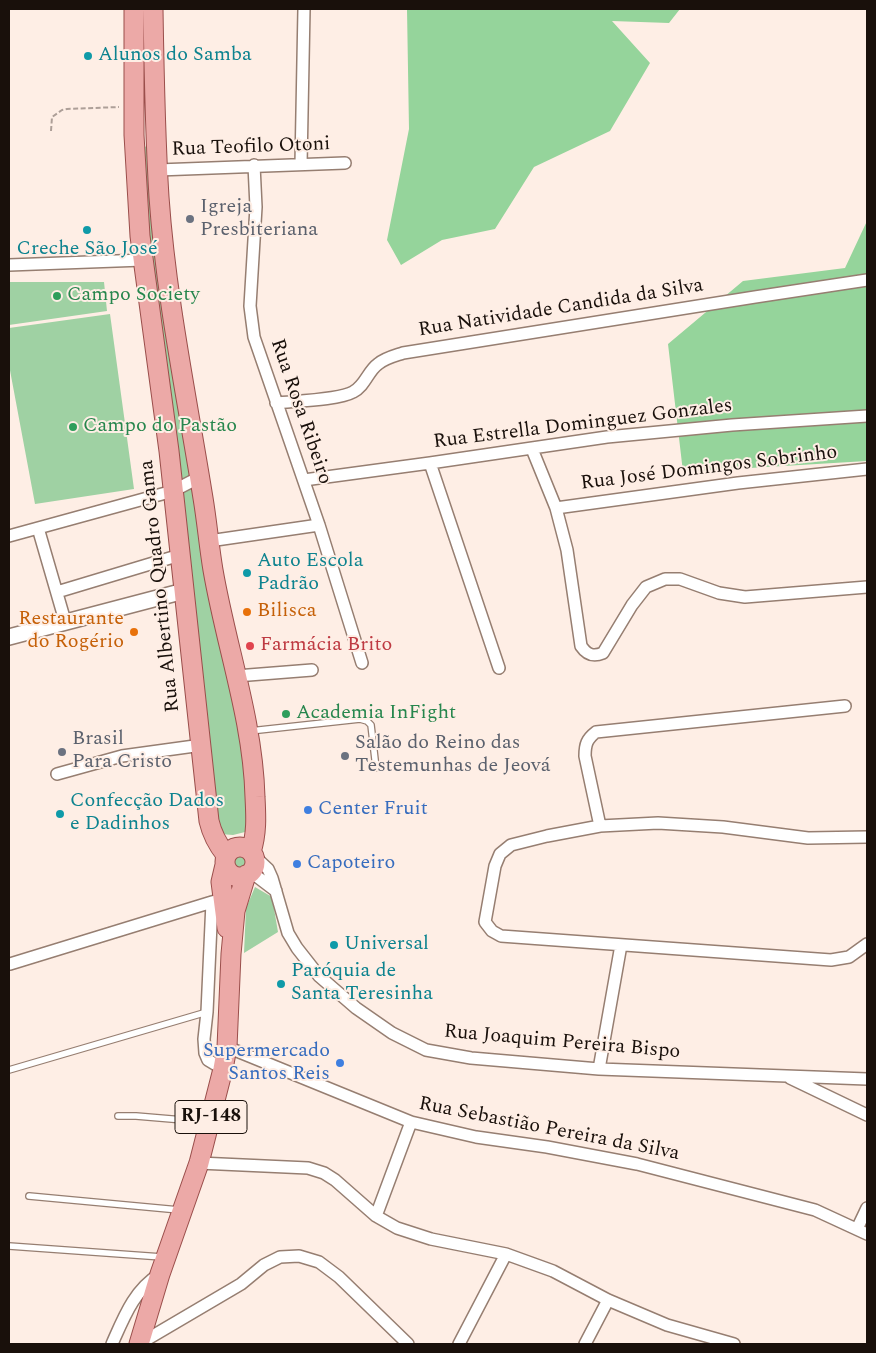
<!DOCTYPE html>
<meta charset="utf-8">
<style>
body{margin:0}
#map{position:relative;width:876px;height:1353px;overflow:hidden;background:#feeee5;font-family:Spectral,serif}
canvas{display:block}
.frame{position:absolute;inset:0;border:10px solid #19100b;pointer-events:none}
</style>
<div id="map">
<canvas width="876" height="1353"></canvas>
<div class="frame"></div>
</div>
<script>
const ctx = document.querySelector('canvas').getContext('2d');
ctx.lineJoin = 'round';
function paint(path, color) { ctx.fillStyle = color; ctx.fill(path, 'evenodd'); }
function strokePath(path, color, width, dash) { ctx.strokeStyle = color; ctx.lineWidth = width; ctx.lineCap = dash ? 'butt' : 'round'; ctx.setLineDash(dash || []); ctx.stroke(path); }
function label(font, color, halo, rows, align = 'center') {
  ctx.font = font + ' Spectral,serif'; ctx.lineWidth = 4; ctx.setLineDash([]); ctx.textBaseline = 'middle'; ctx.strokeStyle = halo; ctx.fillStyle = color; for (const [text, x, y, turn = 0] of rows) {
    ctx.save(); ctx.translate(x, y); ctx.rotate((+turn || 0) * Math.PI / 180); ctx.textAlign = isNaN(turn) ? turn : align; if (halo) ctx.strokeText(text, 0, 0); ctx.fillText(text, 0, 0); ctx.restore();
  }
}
paint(new Path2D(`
 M135 146 153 147 243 732 253 830 233 835 220 834Z
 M9 282H104L107 311 9 325Z
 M110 314 134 489 35 504 9 365V328Z
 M236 852H242L249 859 247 868 238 871 232 868 233 854Z
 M255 887 272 897 278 932 244 953 246 908Z`), '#9fd1a3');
paint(new Path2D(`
 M407 9H680L669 23 612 21 650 63 610 131 534 167 495 229 442 240 401 265 387 240 409 129Z
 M867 221V461L683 472 668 344 743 281 845 268Z`), '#95d49b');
const service = new Path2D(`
 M250 731 360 719 367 721 371 725 376 768
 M9 1070 207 1012
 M118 1116H136L207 1122
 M29 1196 179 1210
 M9 1246 162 1257`);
const minor = new Path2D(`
 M301 164 304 9
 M254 165 256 207 250 306 254 337 319 525 362 663
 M158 170 345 163
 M9 265 143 260
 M276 403C294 401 339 400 353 392 365 386 368 371 378 364 385 358 394 356 403 353L755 297 867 280
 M532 449 556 508 567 550 581 646C587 655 593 657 603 653L632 605 646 587 665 579H680L719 593 745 597 867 587
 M430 463 499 668
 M304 480 430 463 607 437 732 425 867 416
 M556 508 738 483 867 469
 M38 528 65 621
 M9 536 173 491 200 477
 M209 541 319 525
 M57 592 180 555
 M236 676 312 670
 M57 774 122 756 202 745
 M600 826 585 756C585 744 587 739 596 732L845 706
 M867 837 808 838 723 827 658 823 600 826 547 836 511 845 500 854 495 866 485 922 492 931 501 936 831 960 849 957 867 944
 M253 855 268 869 272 878 288 933 297 948 319 976 356 1008 392 1033 426 1050 471 1058 599 1069 867 1079
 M251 872 276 891
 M219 900 212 902 207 1012 204 1039 205 1053 208 1060 223 1069
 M10 964 212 902
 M227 1047 411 1122 476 1137 547 1147 637 1164 815 1210 867 1234
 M599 1069 621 945
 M790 1078 867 1115
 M199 1163 308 1168 324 1173 335 1180 376 1216 397 1228 431 1239 506 1254 553 1271 608 1300 667 1325 734 1344
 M376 1216 411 1122
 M857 1229 867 1208
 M112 1344C124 1317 134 1290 160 1274
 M139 1344 241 1284 264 1265 280 1257 299 1256 319 1262 339 1277 408 1344
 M459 1344 506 1254
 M585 1344 608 1300`);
const tertiary = new Path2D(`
 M9 637 184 591`);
const primary = new Path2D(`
 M134 9V135L140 236 169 451 209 821C212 834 218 845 226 855
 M153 9C154 72 155 134 159 197 166 298 187 398 203 498 207 522 209 546 213 570 226 646 253 720 255 797 256 816 257 833 251 852
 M225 862a15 15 0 1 1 30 0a15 15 0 1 1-30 0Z
 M225 865 221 882 227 928
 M139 1344 160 1274 199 1163 223 1069 227 1047 231 954 235 911 246 875`);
strokePath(service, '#967e71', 8);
strokePath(minor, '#967e71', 14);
strokePath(tertiary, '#967e71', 18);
strokePath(primary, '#9a4e4b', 21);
strokePath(new Path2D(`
 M51 131 52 117 62 110 67 109 119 107`), '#ad9f98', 2, [5, 2.5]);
strokePath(service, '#fff', 5.5);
strokePath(minor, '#fff', 11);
strokePath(tertiary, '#fff', 15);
strokePath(primary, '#eca9a7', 19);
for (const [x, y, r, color] of [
 [88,56,5,"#0f9aa8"],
 [190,219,5,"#6b7280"],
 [87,230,5,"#0f9aa8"],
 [57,296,5,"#2e9e5b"],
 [73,427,5,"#2e9e5b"],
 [247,573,5,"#0f9aa8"],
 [247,612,5,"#e8710a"],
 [134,632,5,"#e8710a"],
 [250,646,5,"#e0444e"],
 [286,714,5,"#2e9e5b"],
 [62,752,5,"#6b7280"],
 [345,756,5,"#6b7280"],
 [308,810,5,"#3f7fe0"],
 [60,814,5,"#0f9aa8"],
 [297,864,5,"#3f7fe0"],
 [334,945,5,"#0f9aa8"],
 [281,984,5,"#0f9aa8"],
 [340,1063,5,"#3f7fe0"]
]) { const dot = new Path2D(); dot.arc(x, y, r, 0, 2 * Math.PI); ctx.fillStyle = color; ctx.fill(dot); strokePath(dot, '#feeee5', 2); }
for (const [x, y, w] of [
 [211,1117,72]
]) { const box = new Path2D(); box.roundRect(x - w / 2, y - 16.5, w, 33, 4); ctx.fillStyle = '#feeee5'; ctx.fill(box); strokePath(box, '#19100b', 1); }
label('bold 19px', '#19100b', null, [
 ["RJ-148",211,1117]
]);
label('20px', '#0d838f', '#feeee5', [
 ["Alunos do Samba",98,56],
 ["Creche São José",87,250,"center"],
 ["Auto Escola",257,562],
 ["Padrão",257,585],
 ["Confecção Dados",70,802],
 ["e Dadinhos",70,825],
 ["Universal",344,945],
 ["Paróquia de",291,972],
 ["Santa Teresinha",291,995]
], 'left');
label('20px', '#19100b', '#feeee5', [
 ["Rua Teofilo Otoni",251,148,-2],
 ["Rua Natividade Candida da Silva",561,309,-9],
 ["Rua Rosa Ribeiro",300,412,71],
 ["Rua Estrella Dominguez Gonzales",583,425,-7],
 ["Rua José Domingos Sobrinho",709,469,-7],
 ["Rua Albertino Quadro Gama",161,586,-96],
 ["Rua Joaquim Pereira Bispo",562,1043,5],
 ["Rua Sebastião Pereira da Silva",549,1130,11]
]);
label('20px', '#5b616d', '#feeee5', [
 ["Igreja",200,208],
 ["Presbiteriana",200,231],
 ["Brasil",72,740],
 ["Para Cristo",72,763],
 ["Salão do Reino das",355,744],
 ["Testemunhas de Jeová",355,767]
], 'left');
label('20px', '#27864d', '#feeee5', [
 ["Campo Society",67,296],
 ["Campo do Pastão",83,427],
 ["Academia InFight",296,714]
], 'left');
label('20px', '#c56008', '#feeee5', [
 ["Bilisca",257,612],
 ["Restaurante",124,620,"right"],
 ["do Rogério",124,643,"right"]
], 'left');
label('20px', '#be3a42', '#feeee5', [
 ["Farmácia Brito",260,646]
], 'left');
label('20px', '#366cbe', '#feeee5', [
 ["Center Fruit",318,810],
 ["Capoteiro",307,864],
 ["Supermercado",330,1052,"right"],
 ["Santos Reis",330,1075,"right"]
], 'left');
</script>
